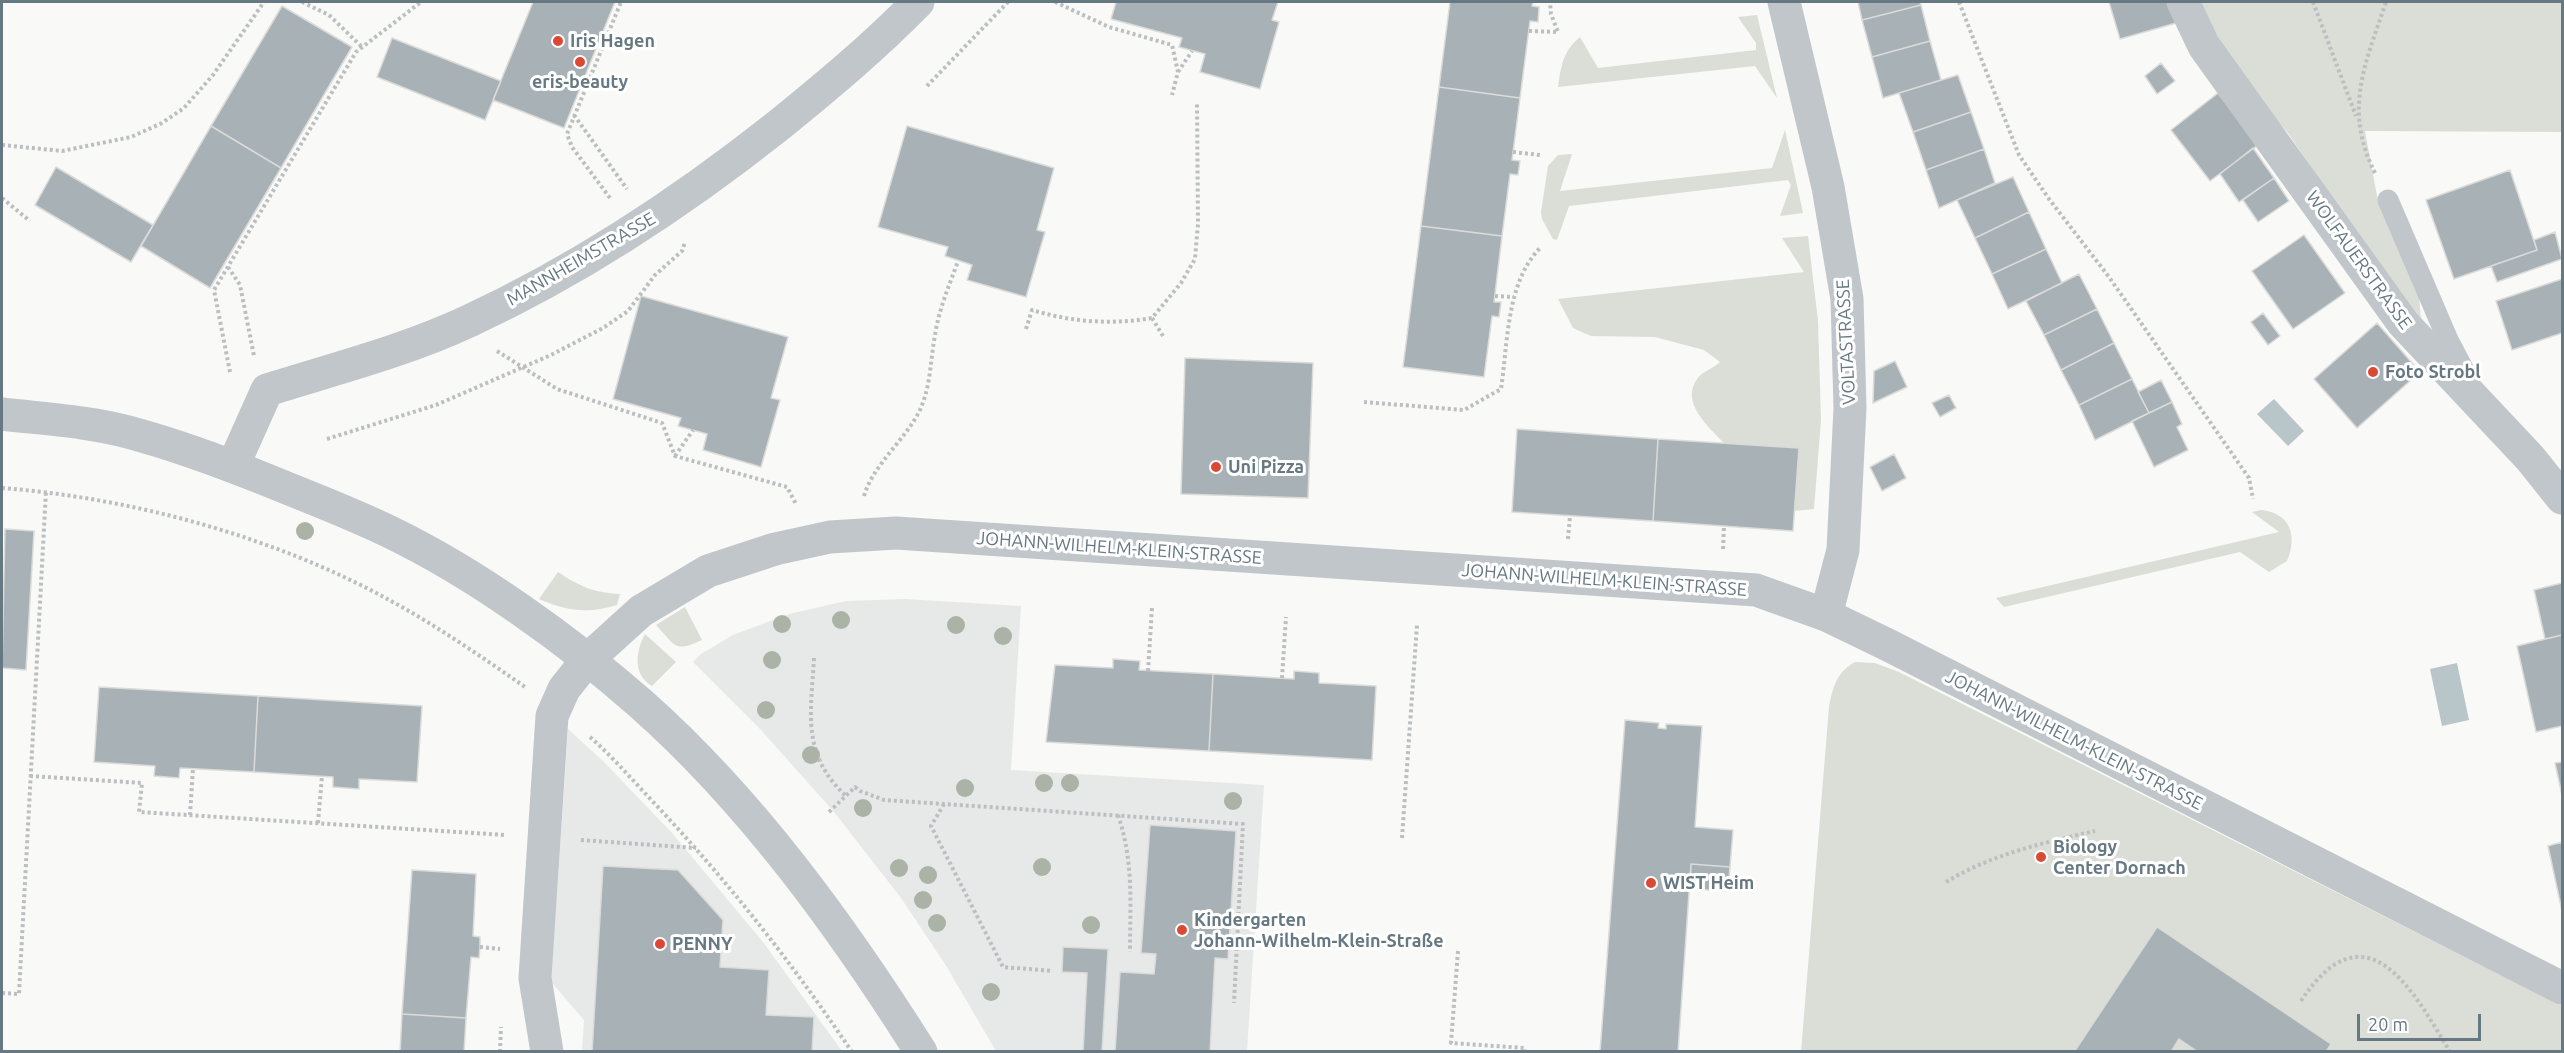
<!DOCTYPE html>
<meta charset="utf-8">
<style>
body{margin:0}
#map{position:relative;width:2564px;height:1053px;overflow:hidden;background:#f9f9f7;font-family:Ubuntu,sans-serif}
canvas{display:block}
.frame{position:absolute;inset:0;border:3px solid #667881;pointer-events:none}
.scale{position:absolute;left:2357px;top:1014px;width:124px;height:27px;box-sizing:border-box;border:3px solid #667881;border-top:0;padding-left:8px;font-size:18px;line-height:21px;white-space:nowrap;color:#667881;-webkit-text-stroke:4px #fff;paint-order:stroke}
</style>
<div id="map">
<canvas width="2564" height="1053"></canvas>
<div class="frame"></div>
<div class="scale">20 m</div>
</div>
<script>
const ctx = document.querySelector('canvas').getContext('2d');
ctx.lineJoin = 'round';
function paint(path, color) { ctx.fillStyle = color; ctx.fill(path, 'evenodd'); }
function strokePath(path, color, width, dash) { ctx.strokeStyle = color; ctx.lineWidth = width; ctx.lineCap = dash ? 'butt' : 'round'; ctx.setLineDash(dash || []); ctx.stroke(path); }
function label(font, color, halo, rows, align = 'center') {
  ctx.font = font + ' Ubuntu,sans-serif'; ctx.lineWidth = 6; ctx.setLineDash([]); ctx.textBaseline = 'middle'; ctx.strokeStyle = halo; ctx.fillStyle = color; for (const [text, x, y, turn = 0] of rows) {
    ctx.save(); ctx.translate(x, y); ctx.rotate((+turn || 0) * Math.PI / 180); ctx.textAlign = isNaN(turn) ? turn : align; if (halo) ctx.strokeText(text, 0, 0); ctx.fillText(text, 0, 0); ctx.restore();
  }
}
paint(new Path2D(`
 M905 599 1021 606 1011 770 1264 785 1247 1051H996L945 964 901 898 834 812 761 730 693 662 701 654 733 635 789 614 846 601Z
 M568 729 604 762 672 833 763 942 842 1051H582L584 1020 551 982Z`), '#e7e9e8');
paint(new Path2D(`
 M2200 2H2562V132L2365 131 2377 196 2419 296 2421 320 2375 262 2288 133 2243 81 2210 33Z
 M1757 15 1777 98 1755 66 1558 87C1561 66 1563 51 1580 37L1598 68 1756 50V43L1738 17Z
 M1785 130 1803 213 1780 216 1791 185 1788 180 1569 206 1557 240 1553 239 1542 219 1541 212 1548 166 1558 155 1572 154 1560 191 1772 168Z
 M1808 236 1818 321 1821 420 1814 509 1794 511 1798 448 1724 443C1709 427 1680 403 1697 379 1701 372 1714 368 1720 362L1704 350 1655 337 1591 336 1573 328 1558 299 1804 272 1782 238Z
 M2261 510C2290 513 2298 535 2287 561L2269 572 2240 552 2004 607 1996 598 2279 532 2252 512Z
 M558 572C579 586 594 593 620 594L617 605C588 614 566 611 539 599Z
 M685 607 702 640C674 653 676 646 656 625Z
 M645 634 676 662 652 686C632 674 636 651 645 634Z
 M1855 662 1875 663 1899 672 2562 1006V1051L1801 1052 1829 707C1833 687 1836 673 1855 662Z`), '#daded6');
paint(new Path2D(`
 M2274 399 2304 431 2288 446 2257 414Z
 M2457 663 2469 720 2442 726 2430 669Z`), '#b9c6c9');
const building = new Path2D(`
 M533 2H615L564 128 493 100Z
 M1116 2H1278L1272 20 1279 22 1260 89 1200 72 1205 54 1179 47 1182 38 1111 19Z
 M1450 2H1533L1532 6 1539 7 1538 22 1530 21 1520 98 1439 87Z
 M1858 2H1920L1921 5 1862 20Z
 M2109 2H2169L2176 23 2120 39Z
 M1921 5 1930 41 1872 57 1862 20Z
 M282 6 352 47 281 168 211 126Z
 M392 38 501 81 485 120 377 77Z
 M1930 41 1941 80 1883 98 1872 57Z
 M2161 63 2175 81 2157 94 2145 76Z
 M1958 75 1971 112 1913 132 1899 93Z
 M1439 87 1520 98 1512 160 1520 161 1518 175 1510 174 1502 236 1421 226Z
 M2218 93 2258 145 2210 181 2171 130Z
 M1971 112 1984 149 1926 170 1913 132Z
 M211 126 281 168 210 288 141 246Z
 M907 126 1054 168 1037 230 1045 232 1026 297 967 280 972 265 945 256 948 247 878 227Z
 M2253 148 2274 178 2239 202 2220 174Z
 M1984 149 1995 183 1939 208 1926 170Z
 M56 167 153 225 131 262 35 205Z
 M2510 170 2537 250 2454 279 2426 200Z
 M2013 177 2029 212 1975 238 1957 200Z
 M2274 178 2289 201 2258 222 2243 200Z
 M2029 212 2046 249 1992 274 1975 238Z
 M1421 226 1502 236 1494 302H1501L1499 317 1492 316 1484 377 1403 367Z
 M2555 232 2562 259 2497 282 2491 266 2537 250 2534 240Z
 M2304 235 2345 293 2293 329 2252 271Z
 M2046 249 2062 283 2008 309 1992 274Z
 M2079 274 2097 309 2044 335 2026 301Z
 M2562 279V333L2512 350 2496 301Z
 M641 296 788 337 771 398 780 400 761 467 703 450 707 434 678 426 681 418 613 399Z
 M2097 309 2114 343 2061 370 2044 335Z
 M2263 313 2280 336 2268 345 2251 322Z
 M2377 323 2420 372 2357 428 2314 379Z
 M2114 343 2132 379 2079 405 2061 370Z
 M1185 358 1313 363 1308 498 1181 494Z
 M1895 361 1907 387 1873 403 1874 371Z
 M2132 379 2149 413 2095 440 2079 405Z
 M2161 380 2172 402 2149 413 2138 392Z
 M1949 395 1956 408 1940 417 1932 403Z
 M2172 402 2182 424 2177 427 2188 450 2154 467 2132 421Z
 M1517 429 1658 439 1653 521 1512 512Z
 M1658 439 1799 448 1793 531 1653 521Z
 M1894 454 1906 478 1882 491 1870 467Z
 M5 529 34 531 26 670 2 668Z
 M2562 583V635L2545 639 2534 590Z
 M2562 635V726L2536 732 2517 646Z
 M1113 659 1140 661 1139 670 1213 674 1209 751 1046 742 1055 665 1113 668Z
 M1294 671 1319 673V683L1376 686 1372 760 1209 751 1213 674 1294 679Z
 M99 687 258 696 254 772 180 768 179 778 154 776 155 766 94 762Z
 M258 696 422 706 417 782 359 779V789L333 787V777L254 772Z
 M1625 720 1659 723 1658 728 1666 729V724L1702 726 1695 827 1733 830 1730 867 1691 864 1678 1052H1600Z
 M2562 762V795L2555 763Z
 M1150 825 1236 831 1228 959 1215 958 1210 1052H1115L1120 972 1154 974 1156 954 1141 953Z
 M2562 842V911L2548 846Z
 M1691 864 1730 867 1728 891 1690 889Z
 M603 866 678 870 723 920 720 967 769 970 766 1015 814 1017 812 1052H592Z
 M412 870 476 874 473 936 480 937V947L479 958 471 957 466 1018 402 1014Z
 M2157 927 2331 1044 2326 1052H2198L2179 1039 2171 1052H2074Z
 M1063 947 1108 949 1102 1052H1083L1087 973 1062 972Z
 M402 1014 466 1018 464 1052H400Z`);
paint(building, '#a8b2b6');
strokePath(building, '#dbdbd9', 1.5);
strokePath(new Path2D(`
 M302 2 329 15 362 47
 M1055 2 1109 27 1172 45 1178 72 1172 95
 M1959 2 2019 155 2049 199 2109 277 2249 478 2253 499
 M2313 2 2356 116
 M1529 31 1558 32 1551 14 1550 2
 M1178 72 1192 51
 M927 86 1008 2
 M574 115 627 189
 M2 145 62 151 131 137 162 123 184 108 213 75 264 2
 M1513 152 1540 155
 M2375 173C2343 109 2365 65 2386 2
 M2 198 30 221
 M610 198 572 147 567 134 621 2
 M228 267 240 285 254 356
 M1495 296 1514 297
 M1026 329 1032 310C1072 322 1110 325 1152 318
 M1163 336 1152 318 1181 283 1195 259 1198 224 1197 102
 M497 351 557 389 662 423 675 456 787 487 796 504
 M230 372 214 290 356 52 421 2
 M1364 402 1464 410 1501 389C1508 343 1506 283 1540 248
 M327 439 436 405 551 355 603 328 628 311 655 275 682 251 685 242
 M675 456 693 430
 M2 488C132 498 276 537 391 601 437 626 482 657 525 687
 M864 496C873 465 904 441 919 412 931 387 930 362 935 335 939 309 949 286 958 261
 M1568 539 1570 516
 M1723 549 1724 526
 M814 658C811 714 801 754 846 796
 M1148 671 1152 608
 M1282 678 1286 617
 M590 737C614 758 635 783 657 806 730 884 792 963 852 1052
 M30 776 142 783 139 812 505 835
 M944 804 931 826 1003 967 1053 971
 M829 812 855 787 860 791 884 800 1243 824 1234 1003
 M190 815 193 768
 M1118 815C1134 862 1130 904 1130 952
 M318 823 322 776
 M1402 838 1417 625
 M581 840 696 848
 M1690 876 1736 880
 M1946 882C1992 854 2043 843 2095 831
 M480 947 500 949
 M1458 951 1451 1043 1525 1048V1052
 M2 993 19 994 46 491
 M2301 1001C2366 903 2413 990 2450 1052
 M500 1052 501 1027`), '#bbbfc1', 4, [3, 3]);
strokePath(new Path2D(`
 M2388 200 2448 340 2469 380`), '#c0c6c9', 21);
strokePath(new Path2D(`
 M1784 2 1828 187 1847 299 1850 408 1843 550 1826 615
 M2183 2 2204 46 2403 323 2530 458 2562 498
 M2 414C44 419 87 421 128 432 177 445 225 463 272 482 311 498 351 513 390 532 475 573 568 640 640 703 751 801 842 927 921 1052
 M233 466 267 390C334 369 405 351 469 321 581 269 682 202 779 125 827 86 874 47 918 2
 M547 1052 535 978 552 716 564 689 587 660 641 611 708 571 775 549 830 537 896 533 1756 590 1826 615 1886 644 2562 988`), '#c0c6c9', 33);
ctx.fillStyle = '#aab3a6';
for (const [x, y] of [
 [305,531],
 [841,620],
 [782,624],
 [956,625],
 [1003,636],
 [772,660],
 [766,710],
 [811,755],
 [1044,783],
 [1070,783],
 [965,788],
 [1233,801],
 [863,808],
 [1042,867],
 [899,868],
 [928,875],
 [923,900],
 [937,923],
 [1091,925],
 [991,992]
]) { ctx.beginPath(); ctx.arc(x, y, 9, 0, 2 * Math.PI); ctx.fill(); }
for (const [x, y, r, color] of [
 [558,41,6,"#db4935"],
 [580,62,6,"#db4935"],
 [2373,372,6,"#db4935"],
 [1216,467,6,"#db4935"],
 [2041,857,6,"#db4935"],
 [1651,883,6,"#db4935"],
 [1182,930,6,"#db4935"],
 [660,944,6,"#db4935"]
]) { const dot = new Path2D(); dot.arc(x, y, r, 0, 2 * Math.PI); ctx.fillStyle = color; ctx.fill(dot); strokePath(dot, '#fff', 2); }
label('bold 18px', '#667881', '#fff', [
 ["Iris Hagen",570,41],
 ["eris-beauty",580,82,"center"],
 ["Foto Strobl",2385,372],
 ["Uni Pizza",1228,467],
 ["Biology",2053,847],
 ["Center Dornach",2053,868],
 ["WIST Heim",1663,883],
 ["Kindergarten",1194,920],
 ["Johann-Wilhelm-Klein-Straße",1194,941],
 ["PENNY",672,944]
], 'left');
label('18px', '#667881', '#fff', [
 ["MANNHEIMSTRASSE",581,259,-30],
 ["WOLFAUERSTRASSE",2359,260,54],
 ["VOLTASTRASSE",1846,342,-93],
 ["JOHANN-WILHELM-KLEIN-STRASSE",1119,548,4],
 ["JOHANN-WILHELM-KLEIN-STRASSE",1604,580,4],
 ["JOHANN-WILHELM-KLEIN-STRASSE",2074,740,27]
]);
</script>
